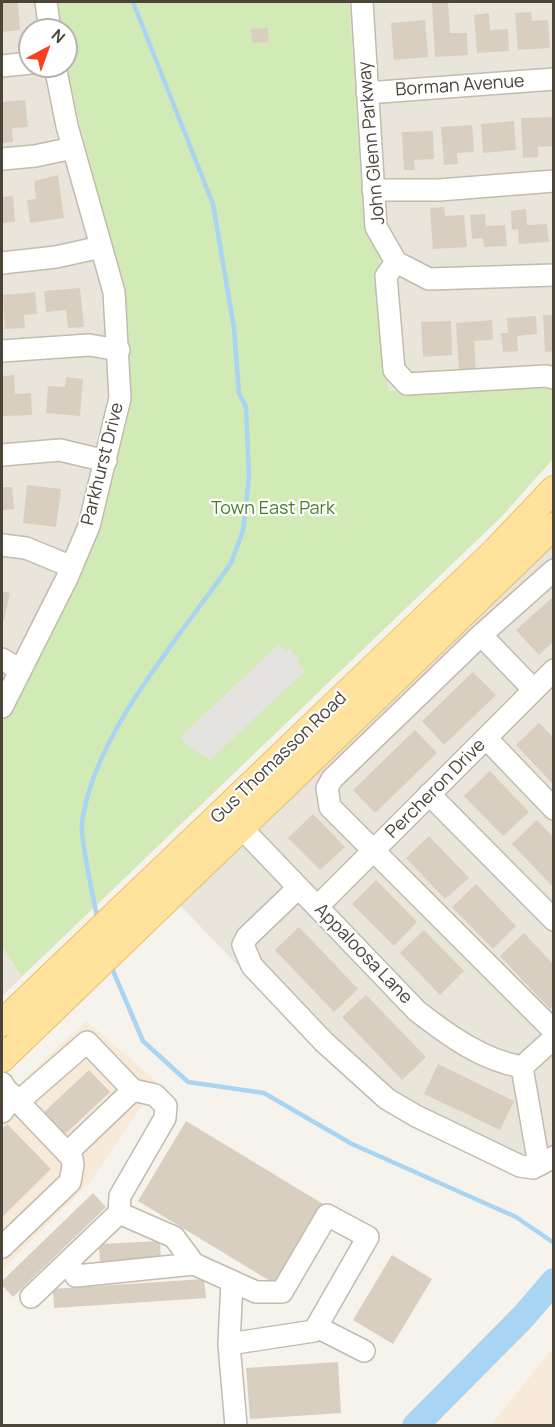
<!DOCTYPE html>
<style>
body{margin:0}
#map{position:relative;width:555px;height:1427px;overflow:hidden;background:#f6f3ec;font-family:Manrope,sans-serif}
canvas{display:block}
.frame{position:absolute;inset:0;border:3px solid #4b4439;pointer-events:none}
.north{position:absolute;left:18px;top:18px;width:60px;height:60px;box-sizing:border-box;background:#fff;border:2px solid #b7b4b0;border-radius:50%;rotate:41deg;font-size:16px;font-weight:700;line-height:24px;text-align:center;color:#4b4439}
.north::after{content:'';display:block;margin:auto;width:21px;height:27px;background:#fc3f1d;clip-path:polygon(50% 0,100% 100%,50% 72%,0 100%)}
</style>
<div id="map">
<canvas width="555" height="1427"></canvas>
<div class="frame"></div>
<div class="north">N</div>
</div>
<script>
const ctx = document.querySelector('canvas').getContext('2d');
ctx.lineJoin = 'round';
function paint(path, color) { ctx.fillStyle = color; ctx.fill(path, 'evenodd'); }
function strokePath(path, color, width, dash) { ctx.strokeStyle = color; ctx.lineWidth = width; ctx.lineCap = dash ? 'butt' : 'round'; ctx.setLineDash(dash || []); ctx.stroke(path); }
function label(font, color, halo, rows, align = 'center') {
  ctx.font = font + ' Manrope,sans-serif'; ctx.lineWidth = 4.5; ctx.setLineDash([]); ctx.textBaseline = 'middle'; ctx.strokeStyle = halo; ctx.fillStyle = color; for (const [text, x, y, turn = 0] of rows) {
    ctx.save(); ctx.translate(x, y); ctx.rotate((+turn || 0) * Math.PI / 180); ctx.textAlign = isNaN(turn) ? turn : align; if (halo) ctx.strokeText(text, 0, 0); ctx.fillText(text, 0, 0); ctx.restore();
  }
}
paint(new Path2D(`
 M2 2H553V459L501 517 2 996ZM30 30H66V66H30Z
 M553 528V1169L544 1176H534L333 1064 173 898Z`), '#eae5da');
paint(new Path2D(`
 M86 1021 157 1082 92 1180 2 1270V1100Z
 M553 1348V1425H491Z`), '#f7ead8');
paint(new Path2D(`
 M57 2H349L364 221 379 254 388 391 553 383V459L501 517 22 976 2 947V722L90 544 126 411 130 382 129 329 124 294 73 96 66 65V30H60Z`), '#d2eab5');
paint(new Path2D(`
 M279 644 286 651 289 648 300 660 297 663 305 671 210 760 187 745 180 737Z`), '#e5e3e0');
strokePath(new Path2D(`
 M97 918C94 897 80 842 82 823 93 734 181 636 231 563L243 531 249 476 246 407 239 393 234 328 213 204 133 2
 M111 966 143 1041 188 1082 264 1093 352 1144 516 1217 554 1243`), '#a9d4f2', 4.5);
strokePath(new Path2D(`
 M415 1426 523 1317 554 1281`), '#a9d4f2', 26);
paint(new Path2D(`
 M2 2H18L20 30 2 32Z
 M448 2 450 33H467L468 55 435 57 432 3Z
 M531 12 532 21 548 20 550 48 518 50 515 13Z
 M489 13 490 30 508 29 509 51 477 53 474 15Z
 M425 20 428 57 394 60 391 23Z
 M268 28 269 42 252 43 251 29Z
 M25 100 28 127 12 128 13 142 2 143V102Z
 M554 117V146L538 147V157L523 158 521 118Z
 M514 121 516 150 483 153 481 124Z
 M472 125 474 152 457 153 458 164 444 165 441 127Z
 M433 131 434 159 414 160 415 170H404L402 132Z
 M58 175 64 218 30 223 27 200 36 199 34 181Z
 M13 196 15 222 2 223V197Z
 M444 207 445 216 464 215 467 247 433 249 430 208Z
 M526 209 527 225 547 224 549 242 519 244 518 229 512 230 511 211Z
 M485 214 486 226 505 225 507 246 484 247 483 238 472 239 470 215Z
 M80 288 84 327 68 328 66 310 46 312 44 291Z
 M35 292 37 314 24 315 25 328 5 329 3 295Z
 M543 315H554V351L545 352Z
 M536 316 537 334 517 336 518 351 503 352 501 333H508L507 318Z
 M492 320 493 340 474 341 476 371 459 372 456 323Z
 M451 321 452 355 423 357 421 322Z
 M14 375 15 394 31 393 32 415 2 416V376Z
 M66 377 83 379 80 416 46 413 48 386 65 387Z
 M27 485 61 489 56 527 23 523Z
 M2 487H12L14 509 2 510Z
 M2 591 10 593 4 620 2 619Z
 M554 596V641L539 655 516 630Z
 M473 672 496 695 444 745 422 721Z
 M539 723 554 738V785L516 745Z
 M415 730 437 753 375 813 353 790Z
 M490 771 529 812 503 836 464 796Z
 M313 814 345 847 320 870 288 838Z
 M537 820 554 838V888L512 844Z
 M429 836 469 878 445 899 406 858Z
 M376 880 417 922 394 946 352 904Z
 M476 884 516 926 493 949 452 907Z
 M299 927 358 989 334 1012 275 950Z
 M424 930 464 971 440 995 400 953Z
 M524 933 554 965V1005L550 1009 500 956Z
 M366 995 426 1057 402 1080 342 1017Z
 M438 1064 514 1101 500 1130 424 1094Z
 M89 1070 110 1092 64 1135 43 1113Z
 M186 1121 323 1204 275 1284 138 1201Z
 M7 1124 51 1169 2 1217V1129Z
 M93 1193 106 1207 13 1297 2 1285V1281Z
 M160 1241 161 1261 100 1264 99 1244Z
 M392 1255 432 1279 393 1344 353 1320Z
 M204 1279 206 1298 54 1308 53 1289Z
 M338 1362 341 1413 250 1419 246 1368Z`), '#d8cfc1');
const minor = new Path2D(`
 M46 2 50 30
 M362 2 376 227 396 262 429 279 554 275
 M2 66 30 63
 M367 93 554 79
 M2 159 35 156 73 148
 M373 190H439L554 181
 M396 262 386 276 394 370 407 384 546 376 554 378
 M2 263 56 257 101 247
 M2 351 89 345 119 350
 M2 455 60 450 106 461
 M2 545 26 548 72 567
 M554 570 481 635 332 779 327 788 330 807 554 1031
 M481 635 533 689
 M2 659 20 670
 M2 707 67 578 89 526 120 398 114 292 67 126 55 66
 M486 738 554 809
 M429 794 554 920
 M231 817 417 1011C448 1035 482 1060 522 1067
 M298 888 247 937 243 945 252 966 324 1042 387 1099 416 1116 520 1166 533 1168 554 1157
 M317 907 554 670
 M522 1067 539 1165
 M522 1067 554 1038
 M18 1102 87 1042 133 1090 67 1153
 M2 1112C11 1102 9 1093 2 1083
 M119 1213 174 1237 194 1264
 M2 1247 70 1182 73 1165 72 1158 9 1092
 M68 1262 76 1276 194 1264 256 1292H282L327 1215 368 1237 314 1331 229 1344 232 1281
 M31 1297 119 1213 120 1196 165 1118 166 1106 155 1095 133 1090
 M317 1327 364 1351
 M229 1344 236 1426`);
const major = new Path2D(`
 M2 1023 495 551 554 489
 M2 1059 554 526`);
strokePath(minor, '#c2bbae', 24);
strokePath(major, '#e6c16a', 28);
strokePath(minor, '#fff', 21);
strokePath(major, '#ffe39c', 26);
label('18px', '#4b4439', '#fff', [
 ["Borman Avenue",460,86,-4],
 ["John Glenn Parkway",372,143,-95],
 ["Parkhurst Drive",103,464,-76],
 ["Gus Thomasson Road",279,758,-44],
 ["Percheron Drive",436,789,-45],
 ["Appaloosa Lane",363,954,46]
]);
label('18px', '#4a7f2a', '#fff', [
 ["Town East Park",273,509]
]);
</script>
